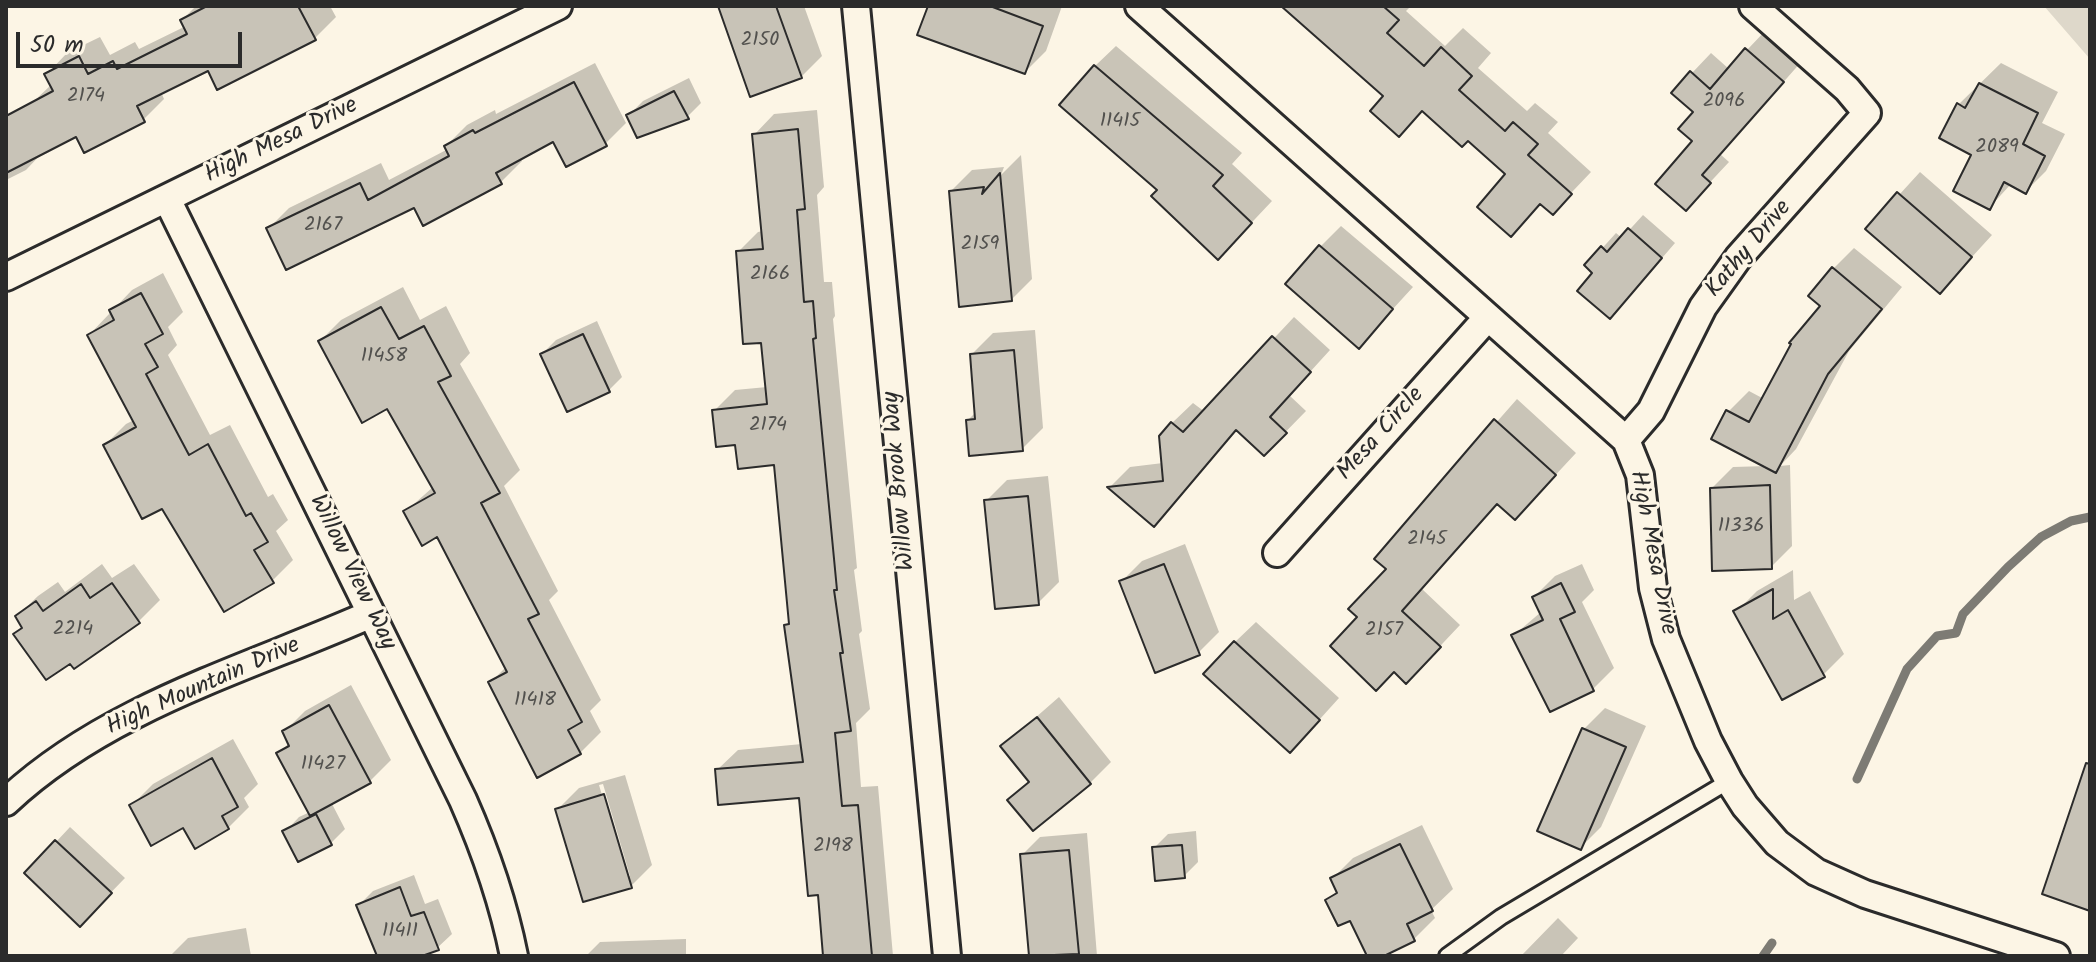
<!DOCTYPE html>
<style>
body{margin:0}
#map{position:relative;width:2096px;height:962px;overflow:hidden;background:#fcf5e5;font-family:Kalam,sans-serif}
canvas{display:block}
.frame{position:absolute;inset:0;border:8px solid #2b2b2b;pointer-events:none}
.scale{position:absolute;left:16px;top:32px;width:226px;height:36px;box-sizing:border-box;border:4px solid #2b2b2b;border-top:0;padding-left:10px;font-size:24px;line-height:28px;white-space:nowrap;color:#2b2b2b;-webkit-text-stroke:6px #fcf5e5;paint-order:stroke}
</style>
<div id="map">
<canvas width="2096" height="962"></canvas>
<div class="frame"></div>
<div class="scale">50 m</div>
</div>
<script>
const ctx = document.querySelector('canvas').getContext('2d');
ctx.lineJoin = 'round';
function paint(path, color) { ctx.fillStyle = color; ctx.fill(path, 'evenodd'); }
function strokePath(path, color, width, dash) { ctx.strokeStyle = color; ctx.lineWidth = width; ctx.lineCap = dash ? 'butt' : 'round'; ctx.setLineDash(dash || []); ctx.stroke(path); }
function label(font, color, halo, rows, align = 'center') {
  ctx.font = font + ' Kalam,sans-serif'; ctx.lineWidth = 6; ctx.setLineDash([]); ctx.textBaseline = 'middle'; ctx.strokeStyle = halo; ctx.fillStyle = color; for (const [text, x, y, turn = 0] of rows) {
    ctx.save(); ctx.translate(x, y); ctx.rotate((+turn || 0) * Math.PI / 180); ctx.textAlign = isNaN(turn) ? turn : align; if (halo) ctx.strokeText(text, 0, 0); ctx.fillText(text, 0, 0); ctx.restore();
  }
}
paint(new Path2D(`
 M2044 6H2090V59Z`), '#ded8ca');
paint(new Path2D(`
 M196 6H330L336 17 315 38 209 68 161 92 164 99 143 120 77 134 44 151 26 170 6 180V117L31 104 52 84 47 74 67 53 100 37 110 55 135 42 139 49 186 26 182 20Z
 M720 6H804L822 56 801 77Z
 M930 6H1062L1046 51 1025 72Z
 M1291 6H1411L1406 11 1445 46 1463 28 1491 53 1478 68 1527 111 1535 103 1558 122 1548 133 1591 172 1553 212 1541 203 1511 234 1508 174 1468 138 1423 110 1386 96Z
 M1766 30 1802 61 1720 154 1729 162 1686 208 1695 141 1696 112 1692 73 1711 53 1729 69Z
 M1116 46 1242 153 1232 164 1272 201 1239 236 1160 190 1095 66Z
 M595 63 626 123 605 144 554 140 520 158 522 161 501 182 424 224 415 206 268 229 289 208 381 163 389 180 448 149 446 146 467 125 495 110 496 114Z
 M2001 63 2058 92 2042 123 2065 134 2046 171 2025 192 2011 184 1989 208 1958 105Z
 M689 78 701 103 687 117 629 115 643 101Z
 M817 110 824 187 817 195 824 282H832L835 316 833 319 857 568 854 570 862 631 859 634 870 709 856 723 861 787 878 786 893 956H825L820 893 801 796 717 770 738 750 802 744 786 625 791 620 775 463 737 443 714 411 735 390 767 387 762 341 738 252 758 232 763 231 754 135 774 114Z
 M1021 155 1032 279 1011 300 951 191 972 170 1004 167 1001 175Z
 M1920 172 1992 235 1940 292 1868 229Z
 M1643 215 1675 243 1624 302 1587 265 1616 233 1622 238Z
 M1341 226 1413 287 1359 346 1320 247Z
 M1854 248 1902 287 1849 351 1796 449 1780 466 1790 465 1792 546 1771 567 1712 488 1733 467 1767 466 1728 412 1749 391 1764 399 1823 305 1833 269Z
 M163 273 183 312 168 327 177 345 168 355 210 435 230 425 268 497 273 494 288 520 276 531 293 560 272 581 162 506 105 445 126 424 134 420 89 335 132 290Z
 M403 287 420 320 446 306 470 353 460 364 520 470 504 486 558 591 549 600 601 700 590 711 601 732 580 753 490 683 506 667 438 535 405 512 433 487 388 407 320 341 341 320Z
 M1294 317 1330 350 1289 395 1306 411 1264 454 1238 429 1154 524 1110 487 1130 467 1163 463 1172 423 1193 403 1205 412Z
 M597 321 622 377 608 391 542 354 556 340Z
 M1035 330 1043 428 1022 449 968 420 976 412 972 354 993 333Z
 M1517 399 1576 453 1535 497 1498 503 1422 589 1460 625 1427 660 1359 617 1389 569 1377 558Z
 M1048 476 1059 582 1038 603 986 501 1007 480Z
 M1185 544 1219 632 1198 653 1121 582 1142 561Z
 M102 564 112 578 134 564 160 600 139 621 24 626 17 616 38 596 58 582 65 592Z
 M1582 564 1594 590 1582 602 1614 668 1593 689 1513 636 1541 612 1534 597 1555 576Z
 M1793 570 1794 600 1810 591 1844 654 1823 675 1736 612 1757 591Z
 M1256 622 1339 698 1310 730 1235 642Z
 M351 685 391 760 370 781 331 802 345 829 331 843 285 832 299 817 310 812 279 753 290 742 284 732 305 711Z
 M1059 697 1111 762 1090 783 1010 800 1030 780 1003 746Z
 M1605 708 1646 726 1601 827 1580 848 1584 729Z
 M233 739 258 784 244 798 249 807 228 828 184 826 132 805 153 784Z
 M625 775 652 865 631 886 558 809 579 788ZM603 784 630 876H626L599 785Z
 M1422 825 1453 889 1431 910 1435 918 1414 939 1380 956H1369L1351 918 1327 900 1338 890 1332 879 1353 858Z
 M70 827 125 878 94 910 27 873Z
 M1196 831 1198 862 1184 876 1154 848 1168 834Z
 M1087 833 1097 956H1031L1022 855 1040 837Z
 M414 875 425 904 438 899 452 934 437 948 416 956H379L359 905 373 891Z
 M1558 918 1578 938 1561 956H1521Z
 M246 928 251 956H170L188 938Z
 M686 939V956H586L600 942Z`), '#0003');
strokePath(new Path2D(`
 M1857 779 1907 669 1937 636 1956 633 1963 614 2008 567 2041 537 2071 521 2090 517
 M1763 956 1772 943`), '#7d7b74', 9);
const building = new Path2D(`
 M207 6H298L316 40 217 90 208 71 137 106 145 122 84 153 76 137 6 173V116L53 91 44 74 79 56 88 74 113 61 117 69 187 34 180 20Z
 M718 6H776L802 78 750 97Z
 M928 6H990L1043 26 1025 74 917 35Z
 M1281 6H1383L1399 20 1387 33 1424 66 1441 47 1472 76 1459 90 1505 131 1513 122 1538 144 1528 155 1572 194 1553 215 1540 204 1511 237 1477 207 1505 174 1468 141 1462 147 1422 111 1399 137 1370 111 1383 96Z
 M1745 48 1784 82 1702 175 1711 183 1686 211 1655 184 1692 141 1678 129 1693 112 1671 93 1690 71 1710 89Z
 M1094 65 1223 175 1213 186 1252 223 1218 260 1151 196 1157 190 1059 105Z
 M574 82 607 146 566 167 553 142 496 173 502 184 423 226 414 208 286 270 266 228 360 183 368 200 449 156 444 146 473 130 475 133Z
 M1979 83 2038 113 2023 144 2045 156 2026 194 2004 182 1990 210 1953 191 1971 155 1939 138 1957 103 1965 108Z
 M674 91 689 119 637 138 626 115Z
 M798 129 805 209 797 210 804 302 813 301 816 338 813 339 837 590H834L843 653H840L851 731 835 733 842 806 858 805 872 956H823L818 895 808 896 799 798 718 805 715 769 803 762 784 625 789 624 774 465 738 469 735 445 716 447 712 410 767 404 761 343 743 344 736 251 763 249 752 134Z
 M1000 173 1012 301 959 307 949 191 984 187 982 194Z
 M1897 192 1972 257 1940 294 1865 229Z
 M1628 228 1662 258 1610 319 1577 291 1592 273 1584 265 1601 246 1607 252Z
 M1319 245 1393 309 1359 349 1285 284Z
 M1832 267 1882 309 1828 374 1776 473 1711 439 1726 410 1749 422 1791 344 1789 343 1820 306 1808 296Z
 M141 293 163 334 145 344 158 367 146 374 189 455 208 444 246 516 251 513 268 542 254 550 274 583 224 612 162 509 142 519 103 445 136 427 87 335 114 320 109 310Z
 M381 307 399 339 424 326 451 376 438 382 500 493 481 503 539 614 528 619 582 722 568 730 581 754 537 778 488 682 507 672 437 537 422 546 403 511 435 493 387 409 362 423 318 341Z
 M583 334 610 392 567 412 540 354Z
 M1272 336 1311 372 1270 417 1287 433 1264 456 1236 430 1154 527 1107 487 1163 481 1159 436 1171 422 1183 432Z
 M1014 350 1023 451 969 456 966 420 975 419 970 354Z
 M1494 419 1556 475 1515 520 1497 504 1402 611 1441 647 1406 684 1394 672 1376 691 1330 646 1357 617 1348 609 1386 569 1374 559Z
 M1770 485 1772 569 1712 571 1710 488Z
 M1028 496 1039 605 995 609 984 500Z
 M1164 564 1200 655 1155 673 1119 581Z
 M112 583 140 623 74 669 70 664 46 680 13 634 22 628 15 616 36 601 43 611 81 584 90 598Z
 M1561 583 1575 612 1560 619 1594 691 1550 712 1511 635 1543 620 1532 597Z
 M1773 589V619L1788 610 1825 677 1782 700 1733 611Z
 M1234 641 1320 720 1290 753 1203 674Z
 M329 705 371 783 310 816 276 753 289 746 282 731Z
 M1037 717 1091 784 1033 831 1007 800 1029 782 1000 746Z
 M1582 728 1626 747 1581 850 1537 831Z
 M212 758 238 807 222 816 229 829 195 849 183 828 151 846 129 805Z
 M2086 763 2090 764V911L2042 894Z
 M604 794 632 888 583 902 555 809Z
 M316 814 332 845 298 862 282 831Z
 M55 840 112 893 80 927 24 873Z
 M1400 844 1433 911 1407 924 1415 941 1384 956H1367L1350 921 1338 926 1325 900 1337 893 1330 878Z
 M1182 845 1185 878 1155 881 1152 847Z
 M1069 850 1079 954 1029 956 1020 854Z
 M400 887 411 916 424 912 439 950 422 956H377L356 905Z`);
paint(building, '#c8c3b7');
strokePath(building, '#2b2b2b', 2);
const service = new Path2D(`
 M1447 956 1501 917 1729 781`);
const minor = new Path2D(`
 M856 6 947 956
 M1139 6 1626 440 1640 475 1653 588 1666 639 1708 741 1729 781 1745 806 1777 843 1816 872 1865 894 2056 956
 M167 199 463 800C486 852 503 901 514 956
 M6 277 558 6
 M1626 440 1651 411 1703 307 1738 258 1867 113 1847 89 1753 6
 M1277 553 1488 317
 M6 802C107 707 247 669 371 614`);
strokePath(service, '#2b2b2b', 20);
strokePath(minor, '#2b2b2b', 32);
strokePath(service, '#fcf5e5', 14);
strokePath(minor, '#fcf5e5', 26);
label('20px', '#52514e', null, [
 ["2150",760,42],
 ["2174",86,98],
 ["2096",1724,103],
 ["11415",1120,123],
 ["2089",1997,149],
 ["2167",323,227],
 ["2159",980,246],
 ["2166",770,276],
 ["11458",384,358],
 ["2174",768,427],
 ["11336",1741,528],
 ["2145",1427,541],
 ["2214",73,631],
 ["2157",1384,632],
 ["11418",535,702],
 ["11427",323,766],
 ["2198",833,848],
 ["11411",400,933]
]);
label('24px', '#2b2b2b', '#fcf5e5', [
 ["High Mesa Drive",282,142,-26],
 ["Kathy Drive",1750,250,-50],
 ["Mesa Circle",1382,435,-48],
 ["Willow Brook Way",901,481,-95],
 ["High Mesa Drive",1651,553,79],
 ["Willow View Way",351,573,64],
 ["High Mountain Drive",204,688,-24]
]);
</script>
